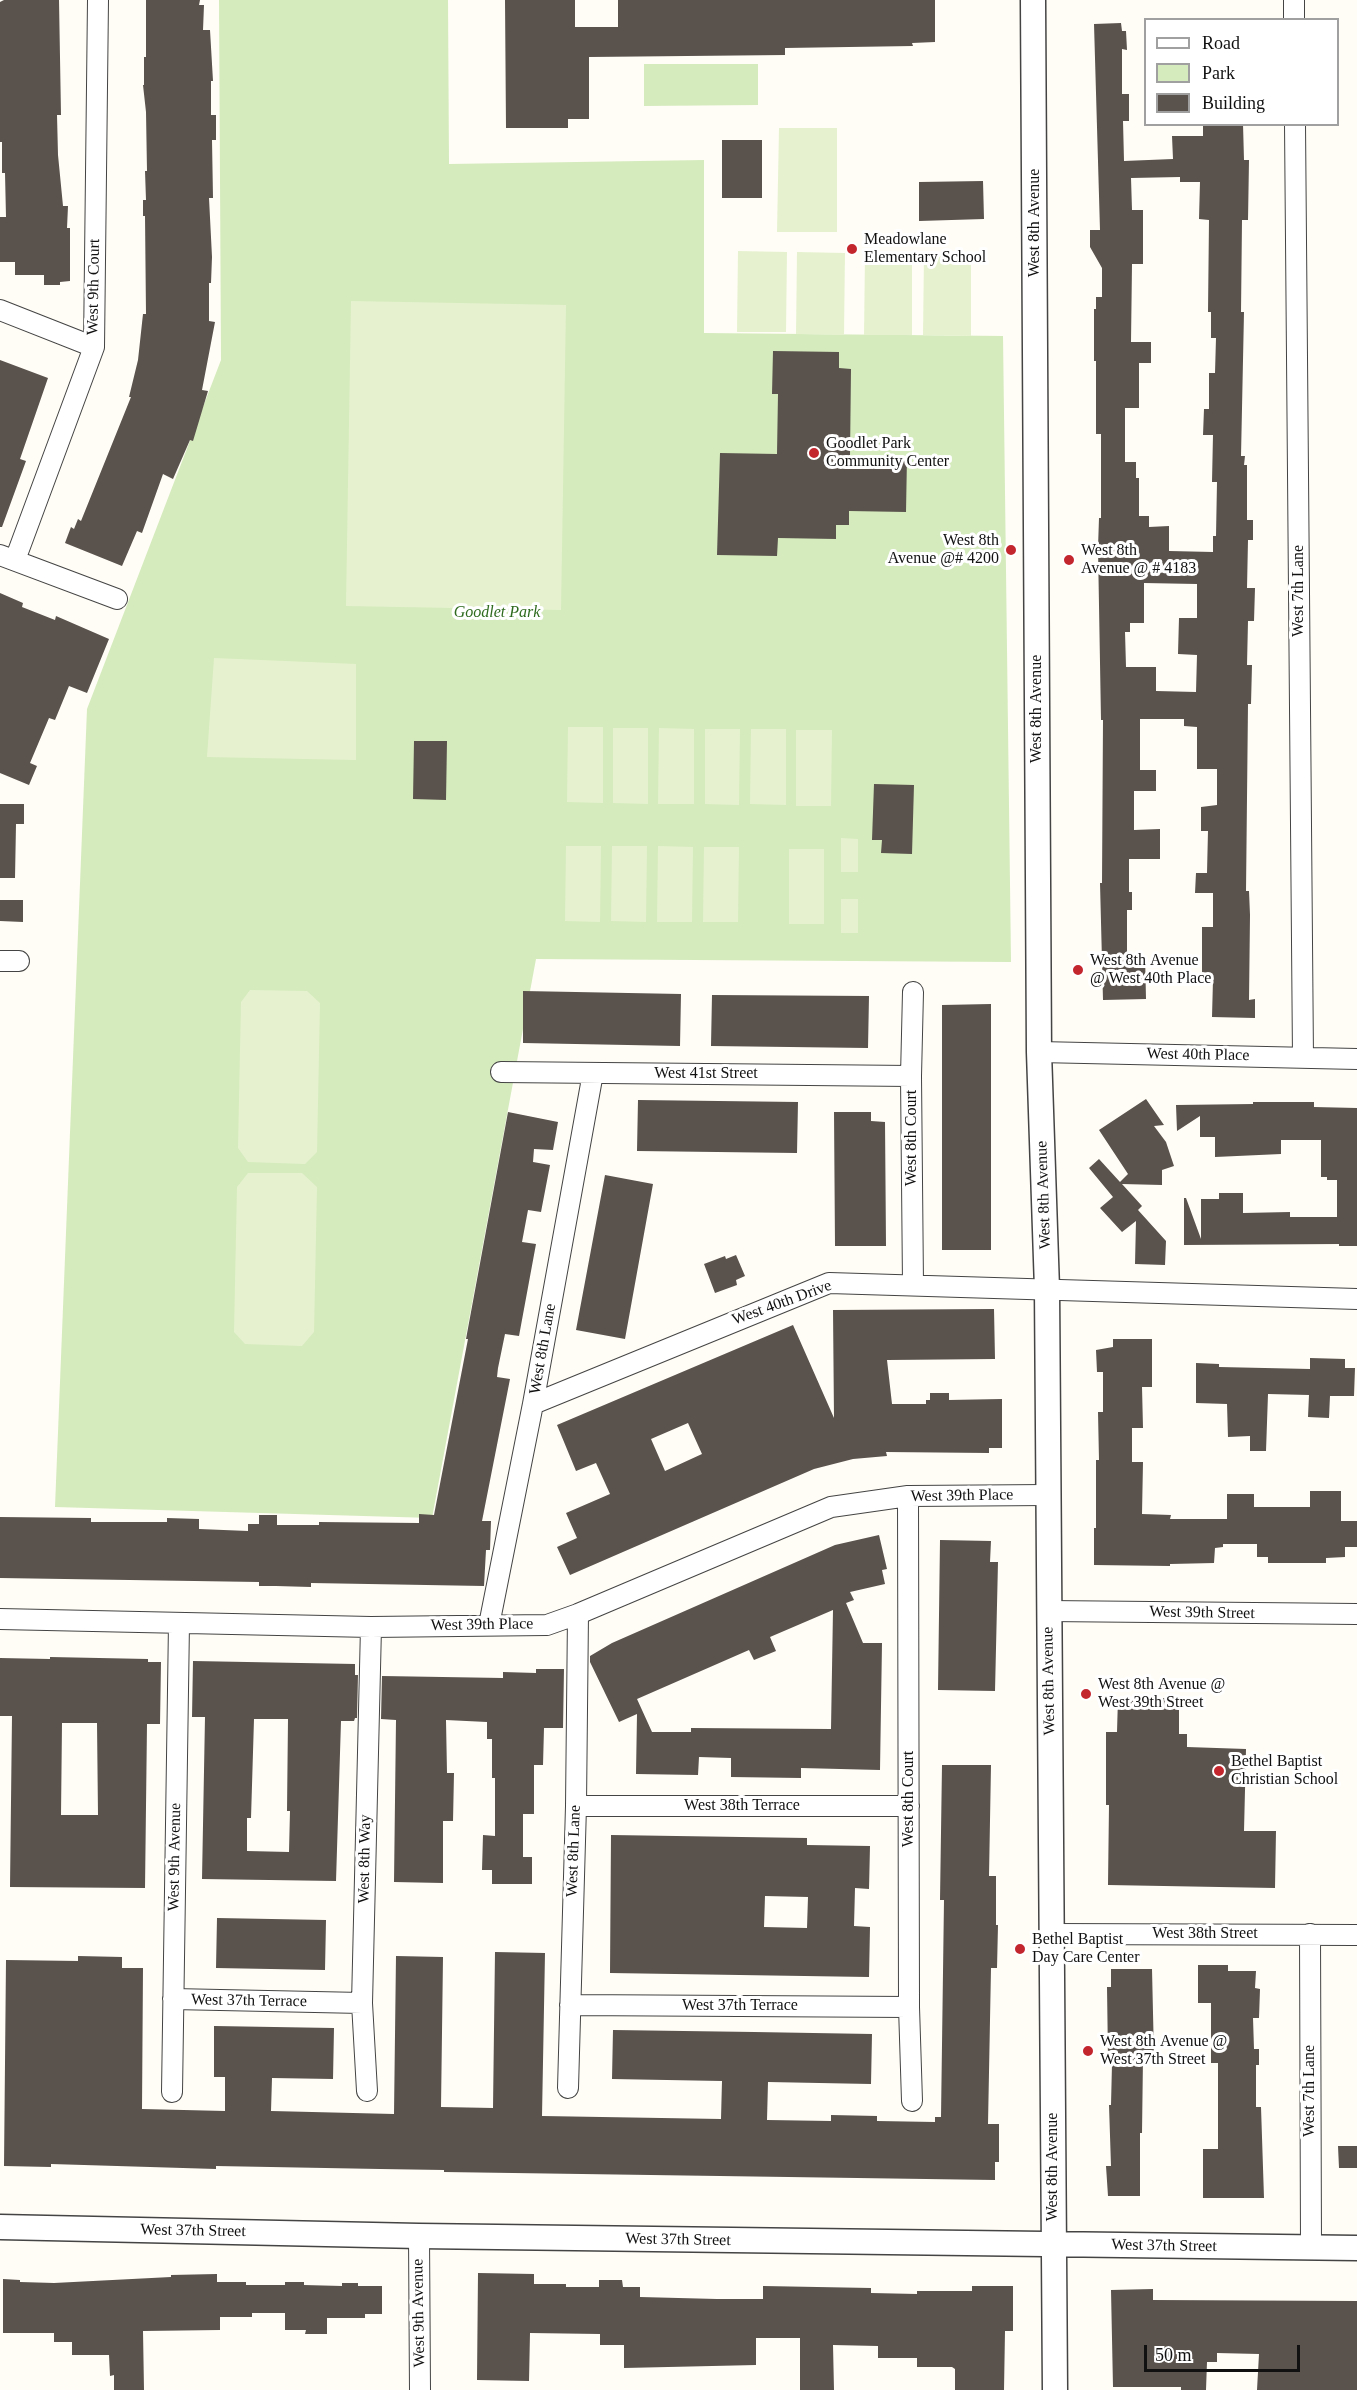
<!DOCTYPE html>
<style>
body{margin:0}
#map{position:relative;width:1357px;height:2390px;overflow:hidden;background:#fffdf5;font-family:Georgia,serif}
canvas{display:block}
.legend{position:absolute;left:1144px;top:18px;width:195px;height:108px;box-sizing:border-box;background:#fff;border:2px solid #a0a0a0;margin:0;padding:8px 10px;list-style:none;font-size:18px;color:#111}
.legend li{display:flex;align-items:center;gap:12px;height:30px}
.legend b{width:30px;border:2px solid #a0a0a0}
.scale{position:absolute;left:1144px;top:2345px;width:156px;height:27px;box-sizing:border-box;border:3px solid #111;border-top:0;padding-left:8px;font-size:18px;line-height:21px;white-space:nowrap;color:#111;-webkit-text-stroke:4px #fff;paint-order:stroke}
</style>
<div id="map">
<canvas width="1357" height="2390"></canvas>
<ul class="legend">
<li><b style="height:8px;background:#fff"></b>Road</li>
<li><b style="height:16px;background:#d5ebbd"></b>Park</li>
<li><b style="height:16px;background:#5a524d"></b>Building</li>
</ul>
<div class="scale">50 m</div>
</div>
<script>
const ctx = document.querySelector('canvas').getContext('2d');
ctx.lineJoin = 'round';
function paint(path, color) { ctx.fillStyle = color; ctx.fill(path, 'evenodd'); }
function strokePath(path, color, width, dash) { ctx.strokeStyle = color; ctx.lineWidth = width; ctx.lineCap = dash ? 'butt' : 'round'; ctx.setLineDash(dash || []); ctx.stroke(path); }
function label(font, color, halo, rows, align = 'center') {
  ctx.font = font + ' Georgia,serif'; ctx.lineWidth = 6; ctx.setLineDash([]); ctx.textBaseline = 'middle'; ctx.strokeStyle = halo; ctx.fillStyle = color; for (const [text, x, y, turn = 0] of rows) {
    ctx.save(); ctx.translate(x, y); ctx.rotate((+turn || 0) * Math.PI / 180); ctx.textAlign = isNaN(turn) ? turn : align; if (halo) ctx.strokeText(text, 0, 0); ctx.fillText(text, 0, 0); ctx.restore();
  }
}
paint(new Path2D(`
 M219 0H448L449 164 704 160V333L1003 336 1011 962 536 959 432 1518 55 1507 87 709 221 360Z
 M644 64H758V105L644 106Z`), '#d5ebbd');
paint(new Path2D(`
 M779 128H837V232H777Z
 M738 251 787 252 786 332H737Z
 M797 252 845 253 844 335 796 334Z
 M865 254H912V335H864Z
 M924 254 971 255V336L923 335Z
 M351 301 566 305 561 610 346 606Z
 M214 658 356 664V760L207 757Z
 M568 727H603V803L567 802Z
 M613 728H648V804L613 803Z
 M659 728 694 729V804H658Z
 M705 729H740L739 805 705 804Z
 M751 729H786V805L750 804Z
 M796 730H832L831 806H796Z
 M841 838 858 839V872H841Z
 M566 846H601L600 922 565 921Z
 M612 846H647L646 922 611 921Z
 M658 846 693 847 692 922H657Z
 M704 847H739L738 922H703Z
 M789 849H824V924H789Z
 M841 899H858V933H841Z
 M250 990 307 991 320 1003 317 1152 305 1164 248 1162 238 1148 241 1002Z
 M248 1173H302L317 1187 314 1332 302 1346 245 1344 234 1332 237 1187Z`), '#e6f2cf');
paint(new Path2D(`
 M4 0H59L61 115H57L58 155 63 206H68L67 228H70V281L60 282V285H44V275H15V262H0V217H6L5 173H2V142H0V2Z
 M146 0H200L199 5H204L203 30H210L213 81H211V115H216V140H212L213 198H209L212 257 211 283H209V321L215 322 202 390 208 391 193 441 190 440 173 479 163 474 142 533 137 531 122 566 65 543 71 527 74 529 78 519 81 521 131 397H129L138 360 143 314H146L145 216H143V200H146L145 171H147L146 112 143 85H144V57H146Z
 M505 0H575V27H618V0H935V42L912 43 913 46 785 48V55L589 57V119H568V128H506Z
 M1121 23 1122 31H1126L1127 50 1122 49V94H1129V121H1123L1124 161 1173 159 1172 136H1203V124H1243L1244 160H1249L1248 220H1242L1241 312H1244L1241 456H1245L1244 465H1247V520H1253V540H1248L1247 588H1255L1254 621H1248L1247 665H1252L1251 704H1248L1246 891H1249L1250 915 1249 1000 1255 999V1018L1212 1017 1213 980H1202V927H1213V893H1195L1196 873H1207L1208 831H1201V807L1217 805V769H1197V727L1184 726V719H1140V770H1156V791H1134V830L1160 829V859H1129V892H1132V910H1127V956L1145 955 1146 999 1103 1000 1100 883H1102L1103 720H1101L1098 548 1099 518H1101V434H1096V361H1094V309H1096V297H1102V268L1090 247V230H1100L1094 24ZM1180 177V182H1200L1199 219 1209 220 1208 312H1211V338H1216L1215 373H1209V409H1204L1203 435H1213L1212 482H1217L1216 536H1213V552L1169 551V526L1149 527V516H1139V478H1136V462H1125V408H1139V363H1151V342H1131L1132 264H1143V210H1132L1131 178ZM1144 583 1197 584V618H1179L1178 654 1197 655 1196 692 1156 691V667H1126L1125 632H1130V623H1144Z
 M722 140H762V198H722Z
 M983 181 984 219 919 221V182Z
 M773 351 839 352V368L851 369 850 456 907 457 906 512 849 511V525H836V539L778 538 777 556 717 555 720 453 777 454 778 394H772Z
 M0 360 48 378 20 459 26 461 2 527H0Z
 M0 593 23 603 22 607 55 620 56 616 109 639 87 693 69 686 55 720 49 718 30 763 37 766 29 785 0 773Z
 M414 741H447L446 800 413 799Z
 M874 784 914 785 912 854 881 853 882 840H872Z
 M0 804H24V824H16L15 878H0Z
 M0 900H23V922L0 921Z
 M523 991 681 994 680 1046 523 1043Z
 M712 995 869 996 868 1048 711 1046Z
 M991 1004V1250H942V1005Z
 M1146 1099 1164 1125 1154 1126 1166 1142 1174 1166 1162 1170V1185L1122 1184 1142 1206 1138 1210 1166 1241 1165 1265 1135 1264 1136 1221 1122 1232 1100 1208 1113 1197 1089 1168 1099 1159 1120 1182 1128 1174 1099 1130Z
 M638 1100 798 1102 797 1153 637 1151Z
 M1253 1102H1314V1107L1357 1108V1246H1339V1244L1184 1245V1198H1186L1201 1239V1199H1219V1193H1243V1213L1290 1212V1217H1337V1180H1327V1177H1321V1140H1281V1154L1215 1157V1137H1200V1116L1177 1131 1176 1105 1253 1104Z
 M508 1112 558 1122 553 1150 534 1149 533 1162 550 1165 541 1212 528 1210 522 1242 536 1244 519 1336 505 1334 498 1368 497 1377 510 1379 482 1521H491L490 1550H486L484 1586 311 1583V1587L276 1586H259V1582L0 1578V1517L91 1518V1522H167V1518L199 1519V1529L248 1531V1524H259V1515H277V1525H319V1522L419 1523V1514L434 1515 468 1339H466Z
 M834 1112H871V1121L885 1122 886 1246H835Z
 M605 1175 653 1184 625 1339 576 1330Z
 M736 1255 745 1276 736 1280 737 1285 715 1293 704 1264 725 1256 726 1259Z
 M994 1309 995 1359 887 1360 892 1404H926V1400H930V1393H949V1400L1002 1399V1448H989V1453L886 1452 887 1456 853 1459 814 1469 570 1575 557 1547 577 1538 566 1513 610 1494 596 1463 576 1471 557 1425 793 1325 834 1418 833 1310ZM688 1423 702 1454 665 1471 651 1439Z
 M1113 1339H1152V1387H1142L1143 1428H1132V1462H1143L1142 1514 1171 1515 1170 1519H1227V1494H1254V1507H1310V1491H1341V1521H1357V1547H1345V1557L1326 1558V1563H1268V1557H1257V1544H1223V1547L1215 1548 1214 1563 1170 1564V1566L1094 1565V1528H1096V1460H1099L1098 1412H1103V1372H1097L1096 1350 1113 1347Z
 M1310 1358 1345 1359V1368H1355L1354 1396H1330L1329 1418 1308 1417 1309 1395 1268 1394 1266 1451H1250V1436L1228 1437 1227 1404 1196 1403V1363L1219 1364V1367L1310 1369Z
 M879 1535 887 1569 882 1570 885 1584 850 1592 854 1600 846 1603 863 1643H882L880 1770 801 1768V1778L731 1777V1758L699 1757 698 1775 636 1774 637 1714 619 1722 590 1662V1656L612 1643 835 1545ZM833 1610 831 1729 691 1728V1732H652L637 1699 749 1650 754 1660 776 1651 770 1637Z
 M940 1540 991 1541 990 1562H998L995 1691 938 1690Z
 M50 1657 148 1659V1662H161L160 1724H147L145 1888 10 1887 12 1716H0V1658L50 1659ZM62 1723H97L98 1815H61Z
 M193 1661 355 1664V1675H358L357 1718H355L354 1721H341L336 1881 202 1879 205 1717H192ZM254 1719H288L287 1811H290L289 1852 247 1851V1818H251Z
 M536 1669H564L563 1728H544L543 1765H534V1814H523V1857H532V1884H492V1870H482L483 1835 495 1836V1778H492V1739H487V1722L446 1720 447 1773H454L453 1821H443V1883L394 1882 396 1720 381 1719 382 1676 503 1678V1672L536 1673Z
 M1118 1698H1179V1734H1187V1747L1246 1749 1244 1831H1276L1275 1888 1108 1885 1109 1805H1106V1732H1117Z
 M942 1765H991L989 1876H996V1925H998L997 1968H991L988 2124H999V2162H995V2180L444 2172V2170L380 2169 216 2166V2169L51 2164V2167L4 2166 6 1960 78 1961V1956L122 1957V1968H143L142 2109 225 2111V2077H214V2026L334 2028 333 2079 272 2078 271 2111 394 2114 396 1956 443 1957 441 2107 493 2108 495 1952 545 1953 542 2116 721 2119 722 2081 612 2079 613 2030 754 2032 872 2034 871 2084 768 2082 767 2120 831 2121V2115L877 2116V2121L935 2122V2117H941L944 1900H940Z
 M611 1835 807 1838V1845L870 1846 869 1889 855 1888 854 1926 870 1927 869 1977 610 1973ZM765 1896 808 1897 807 1928 764 1927Z
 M217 1918 326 1920 325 1970 216 1968Z
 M1198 1965H1228V1971H1256L1255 1988 1260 1989 1259 2018H1253L1254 2049H1259V2065H1256V2107H1261L1264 2198H1203V2149H1218V2063H1211V2003H1198Z
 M1111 1969H1152L1154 2057H1143L1142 2133H1140V2196H1108L1106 2166H1111L1109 2105H1111L1112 2064H1109L1108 2058 1107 1987H1111Z
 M1338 2146H1357V2168H1339Z
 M478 2273 534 2274V2284H566V2287H599V2280H622L623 2287H640V2297L717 2299H763V2286L871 2288V2293L917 2294V2291H972V2286H1013V2331H1005L1004 2390H955V2369L952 2367H917V2358H878V2346L833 2345 834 2390H800V2338H756V2365L624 2368V2345H600V2334L530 2333 529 2381 477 2380Z
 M217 2274V2282H246V2285H285V2282H304V2285L342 2286V2283H358V2286H382V2314H365V2318H327V2334H305L306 2330H285V2313H252V2317H220V2330L143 2331 144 2390H114V2375L110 2376 109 2355H72V2342H54V2333H3V2279L20 2280V2282L54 2283 171 2277V2275Z
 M1153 2289V2300L1357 2301V2390H1257L1259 2354 1217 2353V2362H1207L1206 2390H1181V2387H1113L1111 2290Z`), '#5a524d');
const minor = new Path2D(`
 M1294 0V20
 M1295 124 1303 1058
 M0 310 94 347
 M0 555 117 599
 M15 560 94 347 98 0
 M0 961H19
 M1039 1052 1357 1059
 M501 1072 911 1076
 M913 1285 911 1076 913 992
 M533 1404 829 1283 1357 1299
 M908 1496 909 2007 912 2101
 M1048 1611 1357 1614
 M0 1619 371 1627 547 1625 578 1614 831 1507 908 1496 1048 1495
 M489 1625 533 1404 593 1073
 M576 1806H909
 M1052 1934 1357 1935
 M1310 1934 1311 2247
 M173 1999 362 2003
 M570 2005 909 2007
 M568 2088 576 1806 578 1614
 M367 2091 362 2003 371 1627
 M172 2092 179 1623
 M419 2236 420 2390`);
const tertiary = new Path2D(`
 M1033 0 1039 1052 1047 1289 1055 2390
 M0 2227 419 2236 1357 2248`);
strokePath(minor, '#444', 22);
strokePath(tertiary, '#444', 27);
strokePath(minor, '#fff', 20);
strokePath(tertiary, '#fff', 24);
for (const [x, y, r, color] of [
 [852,249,6,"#c4262e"],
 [814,453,6,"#c4262e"],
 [1011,550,6,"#c4262e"],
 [1069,560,6,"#c4262e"],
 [1078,970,6,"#c4262e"],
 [1086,1694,6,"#c4262e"],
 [1219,1771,6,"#c4262e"],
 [1020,1949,6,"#c4262e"],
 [1088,2051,6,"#c4262e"]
]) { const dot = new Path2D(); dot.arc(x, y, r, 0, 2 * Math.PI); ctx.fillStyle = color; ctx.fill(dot); strokePath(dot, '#fff', 2); }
label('16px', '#111', '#fff', [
 ["West 8th Avenue",1035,223,-90],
 ["West 9th Court",94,287,-89],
 ["West 7th Lane",1299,591,-90],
 ["West 8th Avenue",1037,709,-90],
 ["West 40th Place",1198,1055,1],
 ["West 41st Street",706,1074],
 ["West 8th Court",912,1138,-90],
 ["West 8th Avenue",1044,1195,-92],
 ["West 40th Drive",782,1303,-20],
 ["West 8th Lane",543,1349,-80],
 ["West 39th Place",962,1496,-1],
 ["West 39th Street",1202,1613,1],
 ["West 39th Place",482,1625,-1],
 ["West 8th Avenue",1049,1681,-91],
 ["West 8th Court",909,1799,-90],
 ["West 38th Terrace",742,1806],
 ["West 8th Lane",574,1851,-88],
 ["West 9th Avenue",175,1857,-89],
 ["West 8th Way",365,1859,-89],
 ["West 38th Street",1205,1934],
 ["West 37th Terrace",249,2001,1],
 ["West 37th Terrace",740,2006],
 ["West 7th Lane",1310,2091,-90],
 ["West 8th Avenue",1053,2167,-90],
 ["West 37th Street",193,2231,1],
 ["West 37th Street",678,2240,1],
 ["West 37th Street",1164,2246,1],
 ["West 9th Avenue",419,2313,-91]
]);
label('16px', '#111', '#fff', [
 ["Meadowlane",864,240],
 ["Elementary School",864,258],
 ["Goodlet Park",826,444],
 ["Community Center",826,462],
 ["West 8th",999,541,"right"],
 ["Avenue @# 4200",999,559,"right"],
 ["West 8th",1081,551],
 ["Avenue @ # 4183",1081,569],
 ["West 8th Avenue",1090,961],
 ["@ West 40th Place",1090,979],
 ["West 8th Avenue @",1098,1685],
 ["West 39th Street",1098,1703],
 ["Bethel Baptist",1231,1762],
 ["Christian School",1231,1780],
 ["Bethel Baptist",1032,1940],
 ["Day Care Center",1032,1958],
 ["West 8th Avenue @",1100,2042],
 ["West 37th Street",1100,2060]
], 'left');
label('italic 16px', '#2f6b1f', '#fff', [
 ["Goodlet Park",497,613]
]);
</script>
